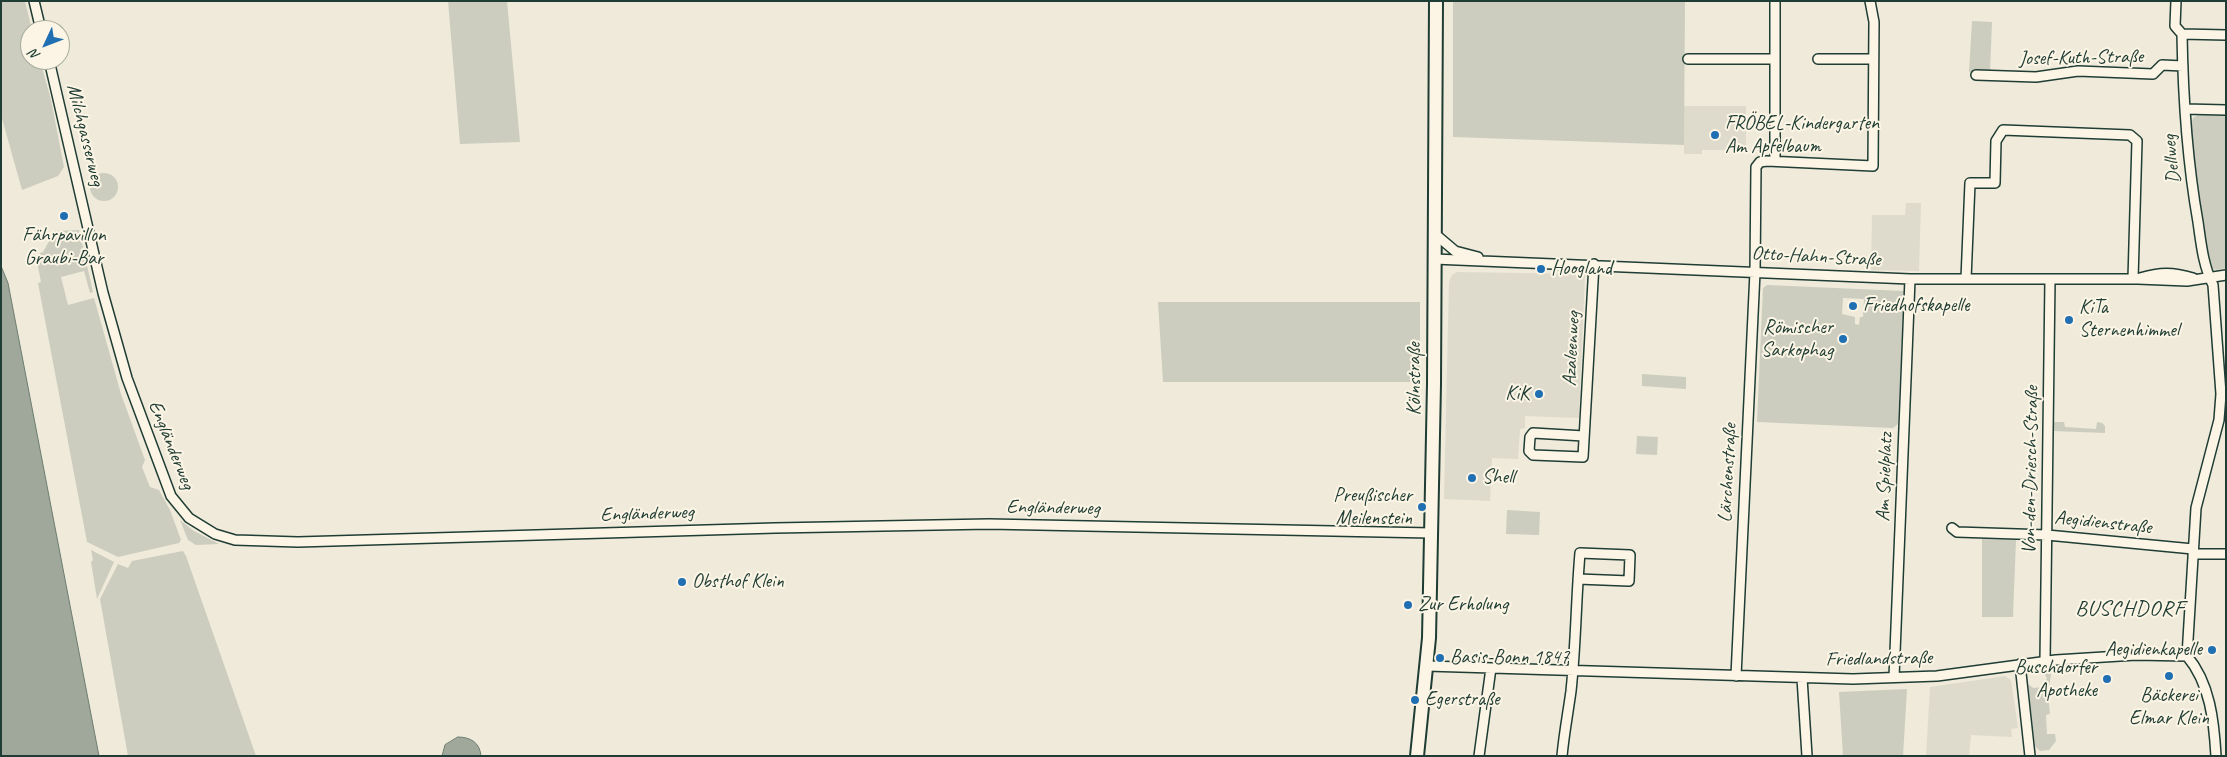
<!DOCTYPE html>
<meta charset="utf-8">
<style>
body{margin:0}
#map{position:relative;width:2227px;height:757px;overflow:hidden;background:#efeada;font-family:Caveat,sans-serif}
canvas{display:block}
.frame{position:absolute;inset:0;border:2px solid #1f3d34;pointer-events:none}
.north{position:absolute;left:20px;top:20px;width:50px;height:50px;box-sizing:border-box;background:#fcf5e5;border:1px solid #a4ab9e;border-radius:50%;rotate:227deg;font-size:14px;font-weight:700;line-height:20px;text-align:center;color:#1f3d34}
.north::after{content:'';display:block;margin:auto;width:18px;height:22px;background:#1f6fb2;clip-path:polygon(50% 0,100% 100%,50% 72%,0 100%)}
</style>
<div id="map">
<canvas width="2227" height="757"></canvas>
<div class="frame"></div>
<div class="north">N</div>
</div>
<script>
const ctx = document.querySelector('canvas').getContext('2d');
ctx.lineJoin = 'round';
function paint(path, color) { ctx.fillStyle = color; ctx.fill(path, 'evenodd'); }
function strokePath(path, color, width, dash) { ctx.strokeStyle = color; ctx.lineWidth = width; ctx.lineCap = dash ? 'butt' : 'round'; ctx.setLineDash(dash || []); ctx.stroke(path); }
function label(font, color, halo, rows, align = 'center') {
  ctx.font = font + ' Caveat,sans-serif'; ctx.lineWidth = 4; ctx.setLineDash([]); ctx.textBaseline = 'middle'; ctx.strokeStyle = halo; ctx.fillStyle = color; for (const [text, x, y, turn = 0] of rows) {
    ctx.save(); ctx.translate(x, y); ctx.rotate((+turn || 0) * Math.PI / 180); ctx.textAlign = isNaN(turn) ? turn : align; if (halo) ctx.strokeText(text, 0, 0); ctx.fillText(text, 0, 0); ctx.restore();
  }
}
paint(new Path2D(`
 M1684 106H1746V150H1702V154H1684Z
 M1906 203H1921L1919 271 1871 270 1872 215H1905Z
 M1457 272 1585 274 1579 418 1525 416V428L1520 429 1518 459 1492 458 1490 501 1444 499 1449 282 1452 275Z
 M2005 676 2011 680 2018 728 2011 729 2012 737 1971 735 1969 756H1926L1930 687Z`), '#dedbcc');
paint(new Path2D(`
 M1 1H25L32 30H30V60H40L51 100 64 167 58 176 22 190 1 115Z
 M448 1H507L520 142 460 144Z
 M1453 1H1685L1684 145 1453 137Z
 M1972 21 1992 22 1990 72H1969Z
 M2199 114H2226V268L2216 270 2210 267 2197 186 2191 124 2193 118Z
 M90 187a14 14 0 1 1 28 0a14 14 0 1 1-28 0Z
 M79 230 93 292 90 293 84 271 61 277 68 305 94 298 121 394 145 460 142 467 150 487 159 490 170 510 181 540 179 543 118 557 87 542 38 283 41 282 37 262 41 261 40 253 43 252 55 231Z
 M1767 285 1904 291 1898 424 1893 428 1757 422 1763 288ZM1843 298 1864 299 1863 317H1860L1859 325 1855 324V317L1842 314Z
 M1158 302H1420V382H1163Z
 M1642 374 1686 377V389L1642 386Z
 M2054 422H2064L2065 427 2096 429 2097 422 2102 423 2105 426V433L2054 431Z
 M1637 436 1658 437 1657 455 1636 454Z
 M1507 510 1540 512 1539 535 1506 534Z
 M180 520 194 531 219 544 196 545 188 540Z
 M1982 539 2016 540 2013 617H1982Z
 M91 550 114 562 97 599 91 562 93 560Z
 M183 551 186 556 256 756H128L100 599 118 564 128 568 132 561Z
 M2052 668 2048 694 2050 714 2046 715 2047 734H2055L2056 741 2049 750 2040 751 2035 746 2028 684 2033 688 2043 687 2047 678 2041 669Z
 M1907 689 1903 756H1843L1839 692Z`), '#cccdbf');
const water = new Path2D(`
 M1 266 8 283 99 756H1Z
 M458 737C471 737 480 743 481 756H442L445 745Z`);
paint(water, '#9fa89a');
strokePath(water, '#6c7d71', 1);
const street = new Path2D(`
 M34 1 41 30
 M1775 1V161
 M2176 1 2175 26 2182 34C2183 97 2187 160 2198 222 2201 243 2203 265 2213 285L2221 394 2219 420 2196 508 2187 656C2210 683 2214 721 2216 756
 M2182 34 2226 35
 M1688 59H1775
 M1818 59H1873
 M49 60 103 293 127 378 171 496 189 518 215 534 235 540 298 542 775 528 989 524 1431 533
 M1976 75 2036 77 2078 71 2153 74 2162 65 2183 66
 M2185 109 2226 110
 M1435 234 1455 251 1478 257
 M1434 259 1910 279H2138L2187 281 2226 275
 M2140 278C2160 272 2173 272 2193 278
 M1966 279 1970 183H1995L1996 141 2003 130 2130 135 2137 141 2133 279
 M1584 436 1533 433 1530 437 1529 451 1533 455 1583 457 1594 264
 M1952 528 1957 532 2047 535 2193 549
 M2193 554H2226
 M2045 661 2050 279
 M2020 664 2030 756
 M1427 666 1853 679 1937 676 2056 660 2136 655 2187 656
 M1736 676 1755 272 1756 167 1760 162 1767 161 1873 166 1874 22 1870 1
 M1894 677 1910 279
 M1802 678 1807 756
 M1479 756 1491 668
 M1562 756C1564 734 1568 713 1571 691 1576 645 1576 599 1580 553L1630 555 1629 581 1578 579`);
const secondary = new Path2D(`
 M1417 756 1429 638 1434 384 1436 1`);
strokePath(street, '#1f3d34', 12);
strokePath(secondary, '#1f3d34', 16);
strokePath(street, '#fcf5e5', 9);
strokePath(secondary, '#fcf5e5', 12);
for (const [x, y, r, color] of [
 [1715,135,5,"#1f6fb2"],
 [64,216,5,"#1f6fb2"],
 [1541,269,5,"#1f6fb2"],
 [1853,306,5,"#1f6fb2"],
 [2069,320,5,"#1f6fb2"],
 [1843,339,5,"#1f6fb2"],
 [1539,394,5,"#1f6fb2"],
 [1472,478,5,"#1f6fb2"],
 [1422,507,5,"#1f6fb2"],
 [682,582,5,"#1f6fb2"],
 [1408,605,5,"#1f6fb2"],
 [2212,650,5,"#1f6fb2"],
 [1440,658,5,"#1f6fb2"],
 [2169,676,5,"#1f6fb2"],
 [2107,679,5,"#1f6fb2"],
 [1415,700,5,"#1f6fb2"]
]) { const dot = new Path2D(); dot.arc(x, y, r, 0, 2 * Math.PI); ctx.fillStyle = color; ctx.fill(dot); strokePath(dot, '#fcf5e5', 2); }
label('20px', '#1f3d34', '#fcf5e5', [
 ["Josef-Kuth-Straße",2081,58,-1],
 ["Milchgasserweg",85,135,76],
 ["Dellweg",2172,159,-96],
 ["Otto-Hahn-Straße",1816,257,3],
 ["Azaleenweg",1572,349,-87],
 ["Kölnstraße",1415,379,-90],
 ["Engländerweg",171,445,68],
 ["Von-den-Driesch-Straße",2031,470,-89],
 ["Lärchenstraße",1728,473,-87],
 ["Am Spielplatz",1885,477,-88],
 ["Engländerweg",1053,508,1],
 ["Engländerweg",647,514,-2],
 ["Aegidienstraße",2103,523,6],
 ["Friedlandstraße",1879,659,-1]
]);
label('20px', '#1f3d34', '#fcf5e5', [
 ["FRÖBEL-Kindergarten",1725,124],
 ["Am Apfelbaum",1725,147],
 ["Fährpavillon",64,236,"center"],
 ["Graubi-Bar",64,259,"center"],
 ["Hoogland",1551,269],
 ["Friedhofskapelle",1863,306],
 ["KiTa",2079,308],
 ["Sternenhimmel",2079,331],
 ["Römischer",1833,328,"right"],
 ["Sarkophag",1833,351,"right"],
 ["KiK",1529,394,"right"],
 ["Shell",1482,478],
 ["Preußischer",1412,496,"right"],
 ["Meilenstein",1412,519,"right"],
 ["Obsthof Klein",692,582],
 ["Zur Erholung",1418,605],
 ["Aegidienkapelle",2202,650,"right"],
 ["Basis-Bonn 1847",1450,658],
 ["Buschdorfer",2097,668,"right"],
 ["Apotheke",2097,691,"right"],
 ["Bäckerei",2169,696,"center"],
 ["Elmar Klein",2169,719,"center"],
 ["Egerstraße",1425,700]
], 'left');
ctx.letterSpacing = '1px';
label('22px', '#1f3d34', '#fcf5e5', [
 ["BUSCHDORF",2130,609]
]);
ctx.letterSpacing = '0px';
</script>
